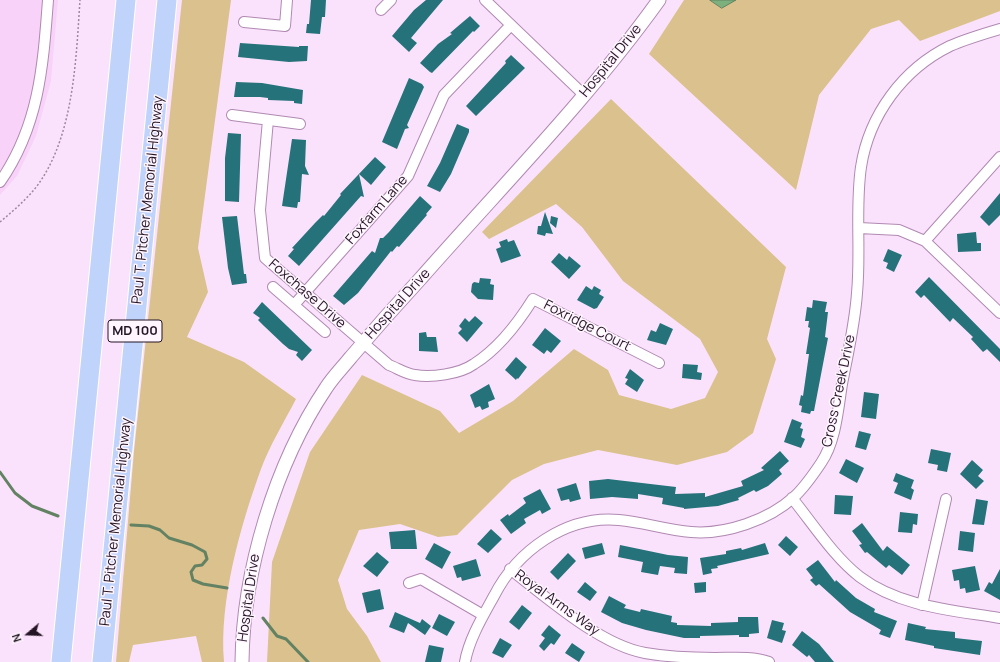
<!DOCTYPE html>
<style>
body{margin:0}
#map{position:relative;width:1000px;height:662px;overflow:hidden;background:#fbe2fc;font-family:Manrope,sans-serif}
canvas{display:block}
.north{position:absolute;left:8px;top:614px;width:40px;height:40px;-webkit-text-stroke:3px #fef5fe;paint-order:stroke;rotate:251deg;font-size:11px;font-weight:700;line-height:16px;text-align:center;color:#241525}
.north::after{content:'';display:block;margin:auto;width:14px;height:18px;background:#241525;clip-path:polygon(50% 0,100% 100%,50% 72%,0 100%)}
</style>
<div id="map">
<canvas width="1000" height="662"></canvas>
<div class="north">N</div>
</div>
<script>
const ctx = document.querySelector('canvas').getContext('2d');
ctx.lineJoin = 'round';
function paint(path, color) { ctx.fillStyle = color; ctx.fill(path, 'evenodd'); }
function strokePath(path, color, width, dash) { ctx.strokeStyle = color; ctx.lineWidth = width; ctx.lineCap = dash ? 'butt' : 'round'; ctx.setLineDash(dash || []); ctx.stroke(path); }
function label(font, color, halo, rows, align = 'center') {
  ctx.font = font + ' Manrope,sans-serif'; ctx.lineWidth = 3; ctx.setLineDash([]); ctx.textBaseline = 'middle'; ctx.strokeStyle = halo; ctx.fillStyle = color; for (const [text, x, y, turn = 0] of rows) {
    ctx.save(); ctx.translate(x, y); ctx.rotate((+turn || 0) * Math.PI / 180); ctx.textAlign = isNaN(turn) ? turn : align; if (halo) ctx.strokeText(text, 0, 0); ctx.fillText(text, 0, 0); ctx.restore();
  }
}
paint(new Path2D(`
 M0 0H58L51 81 36 136 17 176 0 195Z`), '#f8d2f9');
paint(new Path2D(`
 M182 0H231L198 248 208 292 187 337 244 362 296 399C284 422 270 445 261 469 240 527 219 601 224 662H202L196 636 133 645 129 662H116L134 451Z
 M684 0H1000V11L920 41 899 20 871 29 819 95 796 190 649 54Z
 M611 99 786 267 767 339 776 359 753 433 727 452 677 465 598 450 544 464 512 480 457 535 438 537 400 524 359 530 338 580 347 609 367 636 381 662H267L272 562 310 452 362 375 440 411 459 433 513 401 574 349 608 370 619 395 671 409 705 398 718 372 700 339 623 281 582 227 556 204 489 239 482 232Z`), '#dac18d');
const water = new Path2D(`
 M710 0H736L722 8Z`);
paint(water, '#7cb17e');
strokePath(water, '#628263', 1);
strokePath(new Path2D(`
 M0 472 15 493 32 506 58 516
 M131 525 149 526 160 530 169 538 192 545 205 552 207 559 202 565 195 566 191 572 193 580 203 584 227 588
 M263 618 277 636 286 639 308 662`), '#628263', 3);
paint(new Path2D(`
 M311 0H326L325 17H322L320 34 306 33 307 24H309Z
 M426 0H443L411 38 417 43 409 52 392 36 414 10Z
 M470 16 480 26 474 32 473 31 432 73 430 72 420 63 438 44 452 34 450 33 457 27Z
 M240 43 299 47V46H308L307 61 289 62 238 57Z
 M511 55 525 68 476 116 466 106 506 63 505 61Z
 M409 78 422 84 424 87 407 125 409 128 405 129 397 149 382 142Z
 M236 82 262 83 303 90 302 104 294 103V101L268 100V98L260 97H234Z
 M457 124 469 129V132L451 174 440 192 427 186 440 163Z
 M228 133 241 134 239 202 225 201V158Z
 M292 139 306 140 305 166 309 175 302 174 300 202H298L297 208 282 206Z
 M375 157 386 167 371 185 359 174 364 197 361 196 299 266 288 256 294 249 292 248 315 223 323 215 324 216 341 195 340 194Z
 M1000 193V215L989 226 980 217Z
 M420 196 432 207 426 214 427 215 399 247 397 246 392 252 391 251 358 293 344 305 333 296 372 251 375 253 380 238H383L389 232Z
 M545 212 553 234 546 233 545 236 537 234 538 226H541Z
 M237 216 244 274H246L247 283 232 285 228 268 222 217Z
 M551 216 558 218 556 228 550 223Z
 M976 232 977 243H981V251L958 252 957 234Z
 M507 239 508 242 514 240 521 256 501 263 496 249 501 247 499 242Z
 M888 249 902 255 894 272 886 268 888 263 883 261Z
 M559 253 567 260 569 256 581 266 569 279 551 262Z
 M929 277 1000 349V362L987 349 983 352 971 339 973 337 953 318 950 322 924 295 921 298 915 292Z
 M480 278 491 279 490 284 494 285 493 300 478 299 471 292 472 284 474 282 479 283Z
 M586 286 592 290 594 286 601 290 599 294 604 297 597 308 594 309 577 300Z
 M813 300 827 302 825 312H828L825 337 828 338 814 411H811L810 414 801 412 802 406 799 405 801 395 803 396 809 354H806L810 328 808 327 809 321H805L807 307 812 308Z
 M262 302 312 350 302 361 296 355 298 352 289 349 283 344 264 326 258 320 260 318 253 313Z
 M475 316 483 323 467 342 458 333 462 329 459 326 465 318 469 322Z
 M660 323 673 329 666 345 647 340 651 330 656 332Z
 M545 328 561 341 551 353 547 350 544 354 532 345Z
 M426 332 427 337H436L438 352 419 351V333Z
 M516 357 527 367 518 379 517 378 516 380 505 370Z
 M683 364 698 365 697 372 702 373 701 380 682 378Z
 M630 369 644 380 637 392 625 384 628 379 625 378Z
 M489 384 495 399 488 402 489 407 482 410 480 406 475 408 470 395Z
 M864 392 879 394 876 419 861 417Z
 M792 419 802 423 800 428 803 429 801 437 805 439 801 448 784 442Z
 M859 431 871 434 866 450 855 447Z
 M931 449 951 453 947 472 937 470 938 465 928 463Z
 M780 451 789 461 779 470 782 474 768 486 756 492 754 490 738 498 739 500 718 506 684 509V508L662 504 663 498 638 494V499L612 497 590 499 589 481 608 479 676 487 675 494 705 493V497L743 486 741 481 764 470 761 468Z
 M846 459 864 468 857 483 839 473Z
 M972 460 983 470 978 476 984 481 976 489 960 474Z
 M896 473 914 480 911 488 914 490 911 500 894 493 898 483 893 481Z
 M576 483 581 499 570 502 569 499 561 501 557 489Z
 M540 489 551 509 542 514 540 510 524 519 526 523 511 534 500 520 508 514 509 516 526 503 523 498Z
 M835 495 853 496 851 515 834 514Z
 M976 499 988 501 984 525 972 524Z
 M900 512 918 514 917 525 913 524 912 533 898 532Z
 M862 523 883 551 887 546 910 565 902 575 889 565 886 568 867 552 865 553 859 545 862 544 852 531Z
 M491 529 502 539 488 553 477 544Z
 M415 530 417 549H391L389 532Z
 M960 531 975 533 973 552 958 550Z
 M786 536 798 547 790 556 778 545Z
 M434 543 451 552 442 569 425 559Z
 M602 543 605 554 585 559 582 548Z
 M765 543 769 554 717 566 718 568 711 569 712 573 703 575 700 558 726 554V551L741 548 742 550Z
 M620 545 668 555 688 557 687 574 674 573 675 568 660 566 658 575 641 572 643 562 618 557Z
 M377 552 389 562 377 577 363 566Z
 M568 553 576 561 558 580 550 572Z
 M476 559 481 576 462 581 461 577 457 578 453 566Z
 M818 560 835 582 836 580 856 598 875 609 874 612 897 621 890 638 879 634 881 630 850 612 819 584 816 586 810 580 813 578 806 569Z
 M975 566 980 590 966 593 965 588 960 589 959 580 954 581 952 570Z
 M1000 569V600L984 591 989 582 992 584Z
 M585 582 597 592 590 601 577 592Z
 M706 582V592L695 593 694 583Z
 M380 589 384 609 367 613 362 593Z
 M609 596 626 605 624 608 640 612 641 609 672 616 671 622 677 623V625L711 626V623L738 622V617H758L759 633 749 634V637H739V635L700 636V638H684L646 630 622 623 601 612Z
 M522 605 532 613 519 630 509 622Z
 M395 612 420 623 422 619 431 626 425 635 408 623 404 633 389 627Z
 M439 614 455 622 447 636 432 628Z
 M772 620 784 623 782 630 786 631 782 643 767 638Z
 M908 623 926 627 925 629 955 632V638L982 641 980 655 934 648V646L905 640Z
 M549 625 561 635 554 645 551 643 544 651 539 646 545 638 541 635Z
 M802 631 819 644 834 662H815L809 655 807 657 792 645Z
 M500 638 512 645 503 658 492 653Z
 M572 643 585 652 579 662 565 653Z
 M429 645 444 648 441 662H425Z`), '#26727a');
const minor = new Path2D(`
 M485 0 584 95
 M381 10 391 0
 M244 22 285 26 287 0
 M232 115 300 124
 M268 120 260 210 265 258 389 365C397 368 406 374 415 375 431 378 460 374 474 364 498 349 518 323 533 299L659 363
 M0 182C39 126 43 67 48 0
 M859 228 899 230 925 241 1000 313
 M925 241 1000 157
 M273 287 325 332
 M294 305 408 176 444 95 510 26
 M792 498C813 524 834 557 860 577 900 607 952 610 1000 618
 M510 569C546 597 600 645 645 653 668 657 692 658 715 658 732 658 752 656 769 662
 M409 583 421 579 483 615
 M922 605 946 499
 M465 662C469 639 483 616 494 596 517 551 566 515 619 520 643 522 666 530 691 532 725 535 769 520 794 497 805 487 813 475 821 463 836 441 838 409 842 384 848 353 855 323 857 293 861 251 855 208 861 167 869 115 903 69 950 46 966 39 983 34 1000 29`);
const tertiary = new Path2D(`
 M242 662C243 571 275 464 326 388 333 377 343 367 351 357 374 330 397 304 421 278 501 187 588 99 659 0`);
const motorway = new Path2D(`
 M61 662 126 0
 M102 662 167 0`);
strokePath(minor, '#b089b2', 12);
strokePath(tertiary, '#b089b2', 15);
strokePath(motorway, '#fff', 21);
strokePath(new Path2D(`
 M0 222C13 211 26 200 37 186 74 136 76 59 80 0`), '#9d889e', 1.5, [2, 2]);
strokePath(minor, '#fff', 10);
strokePath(tertiary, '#fff', 13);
strokePath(motorway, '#c0d3fa', 19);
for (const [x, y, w] of [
 [135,331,54]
]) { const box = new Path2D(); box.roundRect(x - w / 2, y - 11, w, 22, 3); ctx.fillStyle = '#fef5fe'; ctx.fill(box); strokePath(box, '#241525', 1); }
label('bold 13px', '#241525', null, [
 ["MD 100",135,331]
]);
label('14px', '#241525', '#fef5fe', [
 ["Hospital Drive",611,61,-51],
 ["Paul T. Pitcher Memorial Highway",148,200,-84],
 ["Foxfarm Lane",377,210,-49],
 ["Foxchase Drive",307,294,41],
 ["Hospital Drive",398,304,-48],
 ["Foxridge Court",587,326,27],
 ["Cross Creek Drive",839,391,-78],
 ["Paul T. Pitcher Memorial Highway",116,522,-84],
 ["Hospital Drive",249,598,-82],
 ["Royal Arms Way",557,603,36]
]);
</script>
